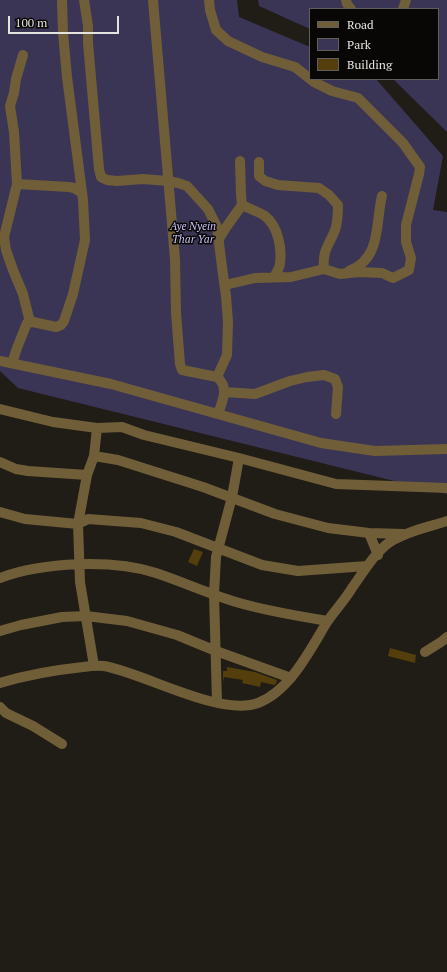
<!DOCTYPE html>
<style>
body{margin:0}
#map{position:relative;width:447px;height:972px;overflow:hidden;background:#201c16;font-family:"PT Serif",serif}
canvas{display:block}
.legend{position:absolute;left:309px;top:8px;width:130px;height:72px;box-sizing:border-box;background:#080705;border:1px solid #605f5c;margin:0;padding:5px 7px;list-style:none;font-size:12px;color:#e5e3de}
.legend li{display:flex;align-items:center;gap:8px;height:20px}
.legend b{width:20px;border:1px solid #605f5c}
.scale{position:absolute;left:8px;top:16px;width:111px;height:18px;box-sizing:border-box;border:2px solid #e5e3de;border-top:0;padding-left:5px;font-size:12px;line-height:14px;white-space:nowrap;color:#e5e3de;-webkit-text-stroke:3px #080705;paint-order:stroke}
</style>
<div id="map">
<canvas width="447" height="972"></canvas>
<ul class="legend">
<li><b style="height:5px;background:#705e38"></b>Road</li>
<li><b style="height:11px;background:#3b3555"></b>Park</li>
<li><b style="height:11px;background:#543e0c"></b>Building</li>
</ul>
<div class="scale">100 m</div>
</div>
<script>
const ctx = document.querySelector('canvas').getContext('2d');
ctx.lineJoin = 'round';
function paint(path, color) { ctx.fillStyle = color; ctx.fill(path, 'evenodd'); }
function strokePath(path, color, width, dash) { ctx.strokeStyle = color; ctx.lineWidth = width; ctx.lineCap = dash ? 'butt' : 'round'; ctx.setLineDash(dash || []); ctx.stroke(path); }
function label(font, color, halo, rows, align = 'center') {
  ctx.font = font + ' "PT Serif",serif'; ctx.lineWidth = 3; ctx.setLineDash([]); ctx.textBaseline = 'middle'; ctx.strokeStyle = halo; ctx.fillStyle = color; for (const [text, x, y, turn = 0] of rows) {
    ctx.save(); ctx.translate(x, y); ctx.rotate((+turn || 0) * Math.PI / 180); ctx.textAlign = isNaN(turn) ? turn : align; if (halo) ctx.strokeText(text, 0, 0); ctx.fillText(text, 0, 0); ctx.restore();
  }
}
paint(new Path2D(`
 M0 0H237L239 17 310 47V79H376L443 156 433 210 447 212V494L18 388 0 371Z
 M258 0H447V132L393 79H438V9H310V29L259 6Z`), '#3b3555');
paint(new Path2D(`
 M194 549 203 552 197 566 188 562Z
 M390 648 416 655 415 663 388 656Z
 M227 667 255 672 277 680 276 684 274 685 261 682 260 687 242 683 243 680 224 677 223 682V671H227Z`), '#543e0c');
strokePath(new Path2D(`
 M84 0 88 26V43L99 169 101 177 107 180 117 181 143 179 168 181 178 183 187 186 208 209 217 227 222 267 226 296 228 322 227 355 217 377C230 388 222 401 218 414
 M153 0 175 259 176 313 180 364 182 370 217 377
 M209 0 210 10 216 30 228 41 262 57 295 67 314 82 332 91 358 98 403 143 420 167 419 174 406 225V242L411 258 409 270 393 278 382 273 359 272 340 274 324 269 291 277 255 278 225 285
 M346 0 347 4 351 9
 M403 9 406 0
 M23 55 16 79 14 93 10 106 14 132 17 184 4 237 6 250 13 270 23 294 30 322
 M259 162V176L265 181 278 185 319 188 329 195 338 205C338 213 338 222 335 230 329 246 322 250 324 269
 M17 184 69 187 74 188 82 193
 M242 205C250 209 259 212 265 216 278 226 282 248 280 263 280 268 276 273 274 277
 M219 239 227 226 242 205 241 194 240 161
 M349 271C382 258 375 224 382 196
 M0 361 111 384 321 443 375 451 447 449
 M12 363 17 348 27 323 33 322 56 327 61 325 64 321 73 294 85 240 83 200 67 77 63 33 62 0
 M224 392 255 394 290 381 307 377 324 375 335 379 338 387 336 414
 M0 409 53 422 97 428 122 427 144 435 239 458 336 484 447 488
 M94 456 118 460 203 487 275 514 328 528 369 533 404 534
 M0 462 16 469 28 471 87 475
 M0 512 25 519 78 524 88 519 141 523 176 532 262 565 298 571 367 566
 M369 533 378 555
 M0 578C42 562 113 559 156 573 183 582 209 594 236 602 266 611 297 616 328 621
 M0 631 21 625 62 617 86 616 127 621 177 635 216 651 291 678
 M425 652 441 642 447 637
 M94 666 80 582 78 524 87 475 94 456 97 428
 M0 683C26 675 55 670 83 667 90 666 97 665 104 666 144 673 220 717 258 703 290 691 310 650 327 622 335 610 345 600 352 588 362 574 376 551 390 542 407 531 429 527 447 521
 M217 702 214 594 216 557 232 497 239 458
 M0 707 6 713 33 726 62 744`), '#705e38', 10);
label('italic 11px', '#c9c0f9', '#080705', [
 ["Aye Nyein",193,227],
 ["Thar Yar",193,240]
]);
</script>
